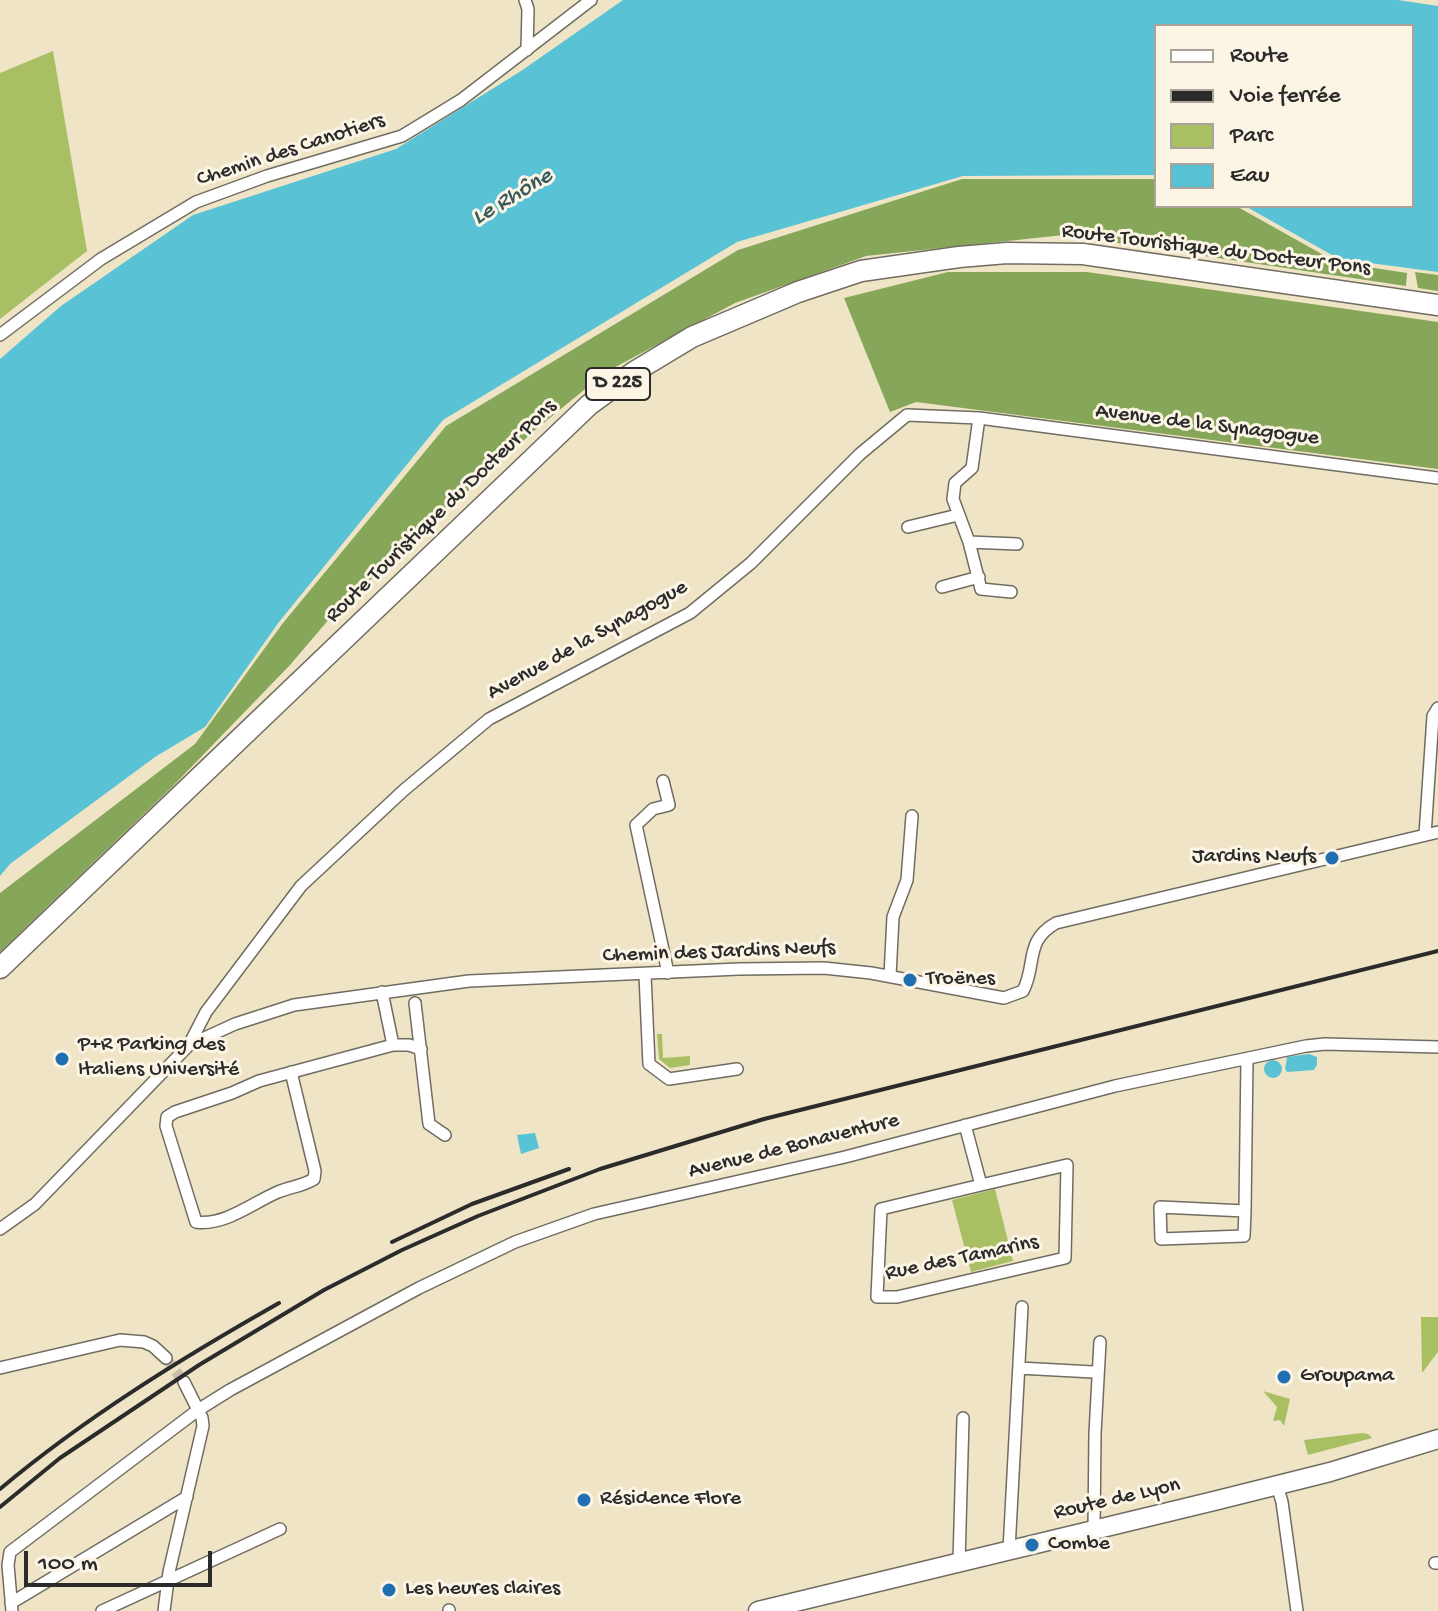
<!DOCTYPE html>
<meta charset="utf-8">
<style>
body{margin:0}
#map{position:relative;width:1438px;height:1611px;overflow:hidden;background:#efe5c6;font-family:"Gochi Hand",sans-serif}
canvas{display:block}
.legend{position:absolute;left:1154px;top:24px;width:260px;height:184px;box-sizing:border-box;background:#fcf5e5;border:2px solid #a8a49b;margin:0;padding:10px 14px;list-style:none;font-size:24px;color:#2b2b2b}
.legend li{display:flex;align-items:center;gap:16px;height:40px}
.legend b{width:40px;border:2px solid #a8a49b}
.scale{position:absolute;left:24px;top:1551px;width:188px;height:36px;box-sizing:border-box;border:4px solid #2b2b2b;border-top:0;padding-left:10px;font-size:24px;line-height:28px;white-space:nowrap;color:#2b2b2b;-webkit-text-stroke:6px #fcf5e5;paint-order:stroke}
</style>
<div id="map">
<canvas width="1438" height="1611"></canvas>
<ul class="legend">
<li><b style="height:10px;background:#fff"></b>Route</li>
<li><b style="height:10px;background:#2b2b2b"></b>Voie ferrée</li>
<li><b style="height:22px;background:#a9bf63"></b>Parc</li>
<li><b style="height:22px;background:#59c3d5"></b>Eau</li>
</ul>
<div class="scale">100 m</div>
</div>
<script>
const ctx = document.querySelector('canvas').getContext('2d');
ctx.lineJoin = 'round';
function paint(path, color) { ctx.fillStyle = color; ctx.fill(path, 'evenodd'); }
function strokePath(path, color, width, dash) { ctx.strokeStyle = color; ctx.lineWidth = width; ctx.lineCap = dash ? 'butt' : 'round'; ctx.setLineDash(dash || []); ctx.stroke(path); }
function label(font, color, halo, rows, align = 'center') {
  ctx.font = font + ' "Gochi Hand",sans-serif'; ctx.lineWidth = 6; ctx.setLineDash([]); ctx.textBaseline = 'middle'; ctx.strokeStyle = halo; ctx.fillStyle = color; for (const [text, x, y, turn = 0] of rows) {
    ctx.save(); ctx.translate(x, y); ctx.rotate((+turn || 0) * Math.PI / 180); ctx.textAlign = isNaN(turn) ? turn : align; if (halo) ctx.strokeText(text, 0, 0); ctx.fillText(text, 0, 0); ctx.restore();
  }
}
paint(new Path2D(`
 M53 51 87 251 0 319V73Z
 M657 1034H662L663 1058 690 1056V1065L670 1068 659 1059Z
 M995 1189 1013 1261 971 1272 952 1200Z
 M1421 1317H1438V1352L1422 1373Z
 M1263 1391 1290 1399 1284 1426 1280 1420 1273 1421 1277 1407Z
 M1362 1433 1368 1434 1372 1438 1308 1455 1304 1440Z`), '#a9bf63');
paint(new Path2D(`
 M962 179H1156V206H1236L1336 262 1407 273 1406 286 1064 235 866 256 735 303 606 372 535 430 336 611 290 665 172 787 0 952V893L195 744 283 623 446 426 738 250Z
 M948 272H1087L1438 322V469L916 402 890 412 844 298Z
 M1415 272 1438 275V291L1418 288Z`), '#86a659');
paint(new Path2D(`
 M623 0H1398L1438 6V272L1339 259 1245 206H1412V26H1156V175L963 176 737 242 443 420 279 622 205 727 155 757 10 864 0 876V359L61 306 193 215 396 149 521 71Z
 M1309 1054 1317 1057V1065L1314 1070 1287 1072 1285 1069 1287 1057Z
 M1264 1069a9 9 0 1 1 18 0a9 9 0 1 1-18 0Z
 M535 1133 539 1148 521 1154 517 1135Z`), '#59c3d5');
strokePath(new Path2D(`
 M166 1358 184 1382`), '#c8c0a7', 11, [11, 5.5]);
const street = new Path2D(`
 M525 0 528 9 527 50
 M0 335 101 259 196 202 267 176 402 136 461 100 591 0
 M979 418 972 468 955 483 953 499 969 542 981 589 1011 592
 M908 527 958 515
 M969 542 1017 544
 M942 587 979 577
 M663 781 669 805 653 809 636 825 668 973
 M1425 835 1433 716 1438 708
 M645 975 649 1064 669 1079 737 1069
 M890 976 893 917 907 880 912 816
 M382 992 393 1045
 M415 1003 429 1124 445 1135
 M189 1045 235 1024 294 1005 469 981 739 969 824 968 871 973 1004 998 1023 991C1037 964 1024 941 1056 923L1438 832
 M291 1072 315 1171 314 1179C303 1186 290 1187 278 1192 252 1203 225 1226 196 1222L166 1126 167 1117 175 1112 232 1093 259 1081 393 1045H409L421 1049
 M965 1125 981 1185 1067 1165 1065 1258 897 1297H877L881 1209 981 1185
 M1245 1211 1160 1207 1161 1239 1244 1236 1245 1211 1247 1059
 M0 1229 35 1204 189 1045 206 1012 301 886 404 790 489 719 690 613 751 563 860 454 907 415 979 418 1438 478
 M0 1368 120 1340 144 1342 153 1346 166 1358
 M1019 1368 1093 1372
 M1277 1485 1282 1502 1297 1611
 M1094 1530 1095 1433 1100 1342
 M1009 1550 1022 1307
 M959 1562 963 1418
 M1435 1563H1438
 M11 1603 187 1497
 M449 1610V1611
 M12 1611 8 1565 10 1552 198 1410 230 1390 419 1288 515 1242 594 1214 845 1157 1115 1086 1306 1046 1325 1044 1438 1047
 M102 1611 280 1529
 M164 1611 169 1572 203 1426 202 1418 184 1382`);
const primary = new Path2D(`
 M758 1611 1214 1501 1330 1472 1438 1439`);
const highway = new Path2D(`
 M0 968 589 405 634 372 692 337 798 292 861 271 959 257 1007 253 1083 254 1438 305`);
strokePath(street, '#706c61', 14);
strokePath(primary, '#706c61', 21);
strokePath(highway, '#706c61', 23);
strokePath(street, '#fff', 11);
strokePath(primary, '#fff', 18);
strokePath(highway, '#fff', 20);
strokePath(new Path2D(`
 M392 1242 472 1204 569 1169
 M0 1489C86 1417 182 1358 279 1303
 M0 1507 60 1458 199 1365 324 1290 402 1250 478 1216 600 1169 764 1119 1438 951`), '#2b2b2b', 4);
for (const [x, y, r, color] of [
 [1332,858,8,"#1f6fb2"],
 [910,980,8,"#1f6fb2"],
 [62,1059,8,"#1f6fb2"],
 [1284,1377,8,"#1f6fb2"],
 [584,1500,8,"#1f6fb2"],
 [1032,1545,8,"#1f6fb2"],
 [389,1590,8,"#1f6fb2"]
]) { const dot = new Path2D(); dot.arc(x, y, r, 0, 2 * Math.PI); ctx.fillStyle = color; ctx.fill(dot); strokePath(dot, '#fcf5e5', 3); }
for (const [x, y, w] of [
 [618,384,64]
]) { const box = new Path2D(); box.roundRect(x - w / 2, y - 16, w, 32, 6); ctx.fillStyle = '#fcf5e5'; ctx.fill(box); strokePath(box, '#2b2b2b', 2); }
label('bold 20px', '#2b2b2b', null, [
 ["D 225",618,384]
]);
label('22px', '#2b2b2b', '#fcf5e5', [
 ["Chemin des Canotiers",291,151,-18],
 ["Route Touristique du Docteur Pons",1216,251,7],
 ["Avenue de la Synagogue",1207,426,7],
 ["Route Touristique du Docteur Pons",442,512,-44],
 ["Avenue de la Synagogue",588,641,-29],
 ["Chemin des Jardins Neufs",719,953,-2],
 ["Avenue de Bonaventure",794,1147,-14],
 ["Rue des Tamarins",962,1259,-12],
 ["Route de Lyon",1117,1500,-13]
]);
label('22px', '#2b2b2b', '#fcf5e5', [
 ["Jardins Neufs",1316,858,"right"],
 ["Troënes",926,980],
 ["P+R Parking des",78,1046],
 ["Italiens Université",78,1071],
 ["Groupama",1300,1377],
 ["Résidence Flore",600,1500],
 ["Combe",1048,1545],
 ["Les heures claires",405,1590]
], 'left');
label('italic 24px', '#39595e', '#fcf5e5', [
 ["Le Rhône",513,198,-31]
]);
</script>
